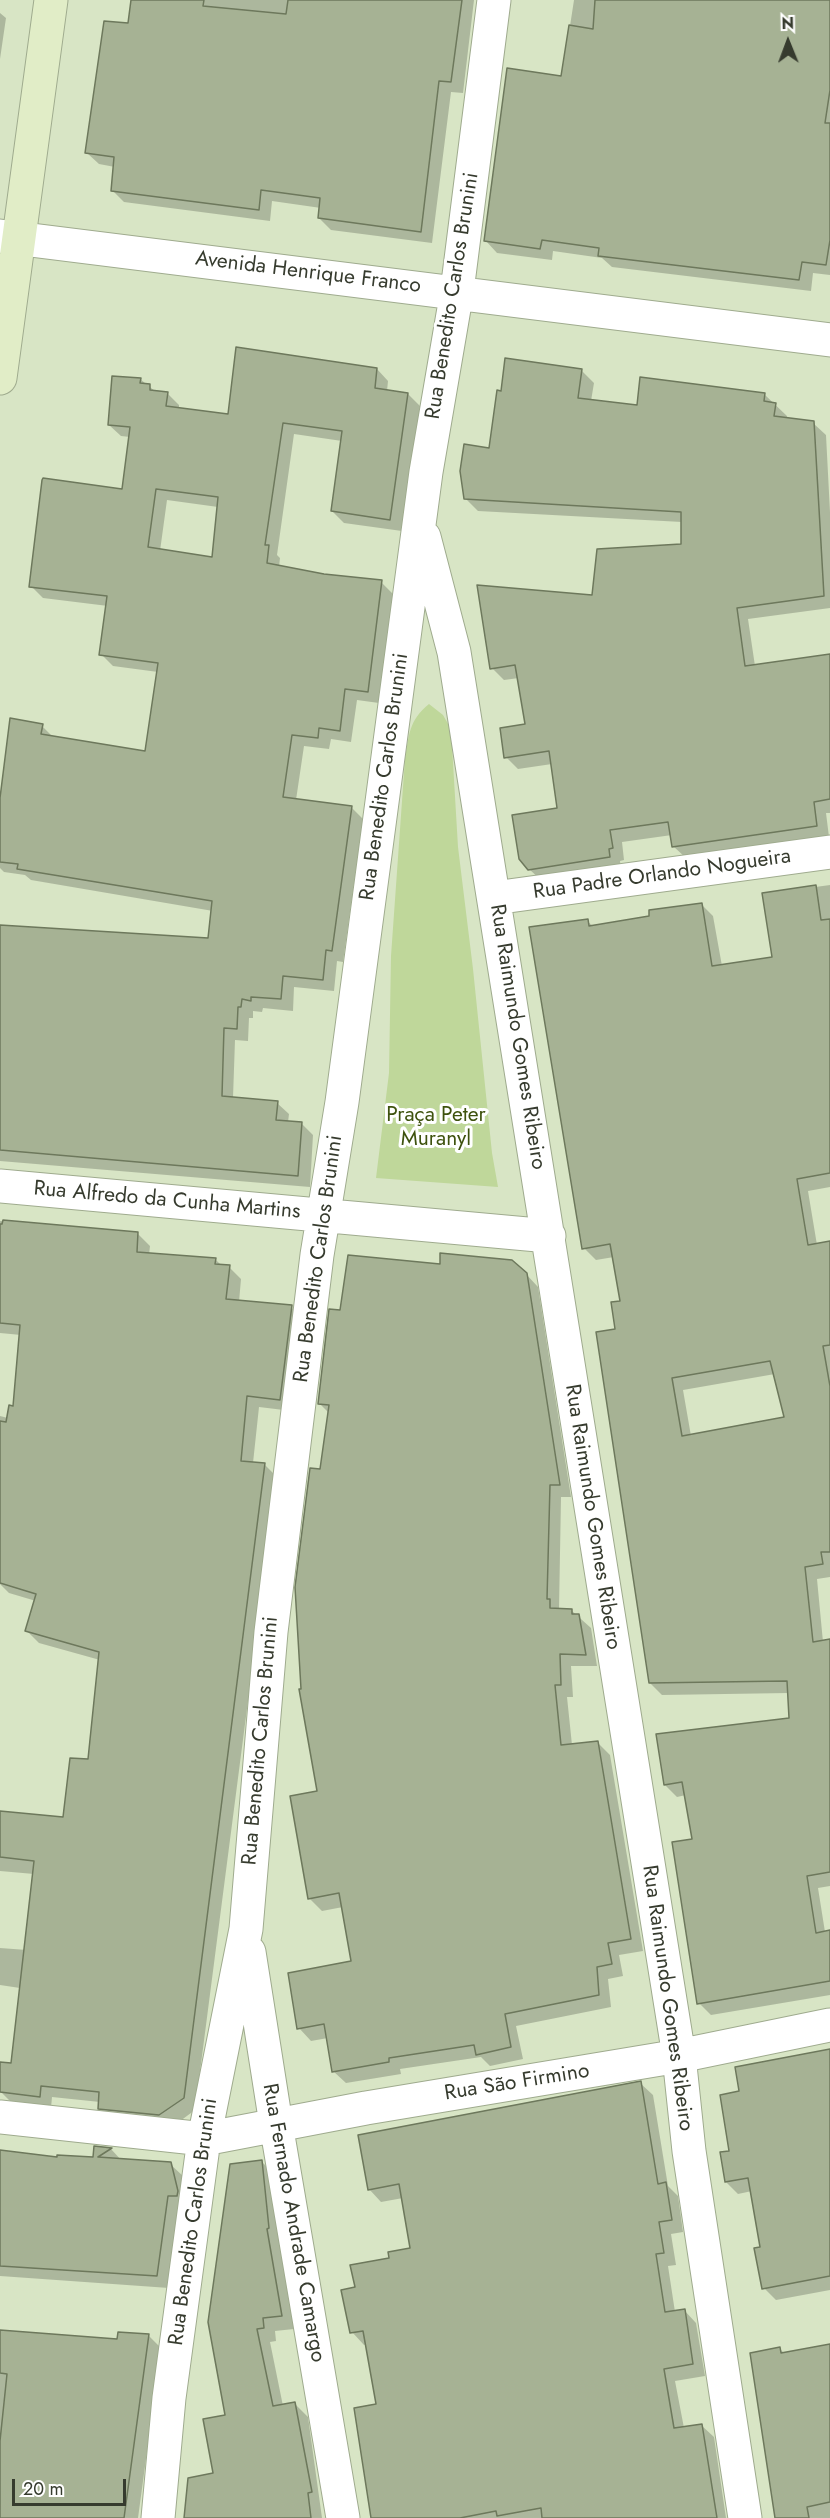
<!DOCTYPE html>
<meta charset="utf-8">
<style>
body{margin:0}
#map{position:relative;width:830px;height:2518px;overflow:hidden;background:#d8e5c5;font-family:Jost,sans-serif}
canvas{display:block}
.north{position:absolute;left:758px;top:12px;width:60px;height:60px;-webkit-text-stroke:4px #fff;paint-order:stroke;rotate:359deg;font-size:16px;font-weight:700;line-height:24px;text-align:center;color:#363b2e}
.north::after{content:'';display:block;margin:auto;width:21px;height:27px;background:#363b2e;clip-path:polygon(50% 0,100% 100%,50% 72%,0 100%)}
.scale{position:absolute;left:12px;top:2479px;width:114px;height:27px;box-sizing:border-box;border:3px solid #363b2e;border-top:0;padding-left:8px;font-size:18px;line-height:21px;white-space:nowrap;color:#363b2e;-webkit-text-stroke:4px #fff;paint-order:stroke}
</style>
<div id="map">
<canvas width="830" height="2518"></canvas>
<div class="north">N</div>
<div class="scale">20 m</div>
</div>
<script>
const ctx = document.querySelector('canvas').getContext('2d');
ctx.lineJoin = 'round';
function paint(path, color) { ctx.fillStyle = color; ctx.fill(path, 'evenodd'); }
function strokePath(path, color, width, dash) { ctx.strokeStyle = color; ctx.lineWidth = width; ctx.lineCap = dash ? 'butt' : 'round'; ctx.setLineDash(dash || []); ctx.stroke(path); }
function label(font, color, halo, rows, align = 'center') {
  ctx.font = font + ' Jost,sans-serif'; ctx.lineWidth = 6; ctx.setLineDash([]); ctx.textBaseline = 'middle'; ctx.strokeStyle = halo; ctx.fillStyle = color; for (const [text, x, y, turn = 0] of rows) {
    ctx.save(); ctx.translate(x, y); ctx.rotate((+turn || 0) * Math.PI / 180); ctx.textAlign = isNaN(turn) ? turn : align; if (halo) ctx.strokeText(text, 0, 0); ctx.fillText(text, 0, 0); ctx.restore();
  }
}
paint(new Path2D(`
 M429 704 443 715 451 729 458 847 473 969 492 1153 498 1187 376 1178 389 1073 391 956 405 759C409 735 409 720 429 704Z`), '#bfd79a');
paint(new Path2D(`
 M133 0H474L463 93 451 92 432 243 331 230 319 218 321 208 272 201 270 221 124 202 112 190 115 167 99 164 87 153 130 25Z
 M574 0H830V275L813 273 811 291 612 267 602 258 553 251 552 260 497 253 486 241 562 78Z
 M0 13 6 18 0 59Z
 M377 369 388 381 387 391 408 394 420 406 402 531 344 523 332 511 342 441 294 434 277 555 280 558 279 567 296 572 381 582 393 594 379 703 357 700 351 742 331 739 329 749 304 746 296 800 351 807 363 819 343 962 337 961 334 991 294 987 293 1011 263 1008 262 1012 253 1011V1018H249L248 1041 235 1040 233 1098 277 1103 289 1114 288 1122 301 1123 313 1135 310 1187 0 1161V926L210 940 213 911 31 880 25 875 4 872 0 868V803L42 726 54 738 147 752 158 672 113 666 101 654 108 606 43 598 31 586 123 491 130 437 121 436 109 425 140 379 156 392 167 393 179 405V410L229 416ZM167 500 218 507 213 559 160 551Z
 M582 371 594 383 591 401 639 406 765 395 787 416V419L813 423 826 435 830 512V608L748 619 755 666 830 656V813H826L829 837 686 858 673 846 672 835 622 842 624 860 620 861 621 868 542 881 529 869 558 809 552 764 518 769 506 757 527 725 519 678 504 680 492 668 594 597 682 545V522L478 511 465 498 491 449Z
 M830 885V1187L808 1191 817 1245 830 1242V1577L817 1579 823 1642 830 1640V1886L818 1888 825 1932H830V1995L711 2015 699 2003 694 1840 686 1795 677 1797 665 1785 791 1719 789 1693 662 1695 650 1683 617 1330 622 1302 614 1257 596 1260 584 1248 587 921 594 927 651 917 701 904 713 916 722 966 774 958 764 894ZM775 1374 786 1418 691 1436 683 1390Z
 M0 1221 138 1234 150 1246 149 1255 215 1259 222 1266 229 1267 241 1279 239 1302 291 1307 303 1319 292 1411 259 1407 253 1463 265 1465 277 1477 195 2110 172 2127 111 2120 99 2108 100 2102 52 2097 51 2108 12 2103 0 2091V2087L13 2065 20 1988 0 1985V1948L27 1950 34 1874 0 1871V1812L64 1818 89 1761 100 1660 39 1643 27 1631 36 1601 9 1593 0 1584V1416L8 1418 15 1407 21 1335 0 1333Z
 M526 1274 538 1287 571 1497H561L559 1610 572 1611 591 1628 597 1666H571L573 1697H567L572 1745 597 1742 610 1755 643 1951 619 1955 623 1976 608 1979 611 2007 516 2026 523 2059 490 2066 481 2057 400 2069 401 2074 346 2083 333 2071 328 2038 311 2041 299 2028 353 1962 343 1907 322 1911 310 1899 318 1793 302 1690 321 1471 329 1413 319 1403 342 1312Z
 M830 2050V2290L776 2300 764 2288 762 2248 752 2191 738 2194 726 2182 741 2093Z
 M640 2083 653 2095 668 2186 678 2196 683 2232 671 2234 676 2265 668 2266 675 2312 684 2310 696 2323 705 2376 675 2381 684 2428 701 2425 714 2437 726 2518H372L378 2405 367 2344 364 2345 352 2332 356 2288 391 2259 412 2249 403 2198 381 2202 369 2189Z
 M95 2148 111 2149 122 2161 170 2164 183 2176 169 2288 0 2276V2152L58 2158 94 2159Z
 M262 2162 275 2175 294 2329 275 2331 276 2341 270 2342 283 2406 295 2404 308 2417 322 2518H185L215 2474 227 2417 211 2330 209 2327 231 2165Z
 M0 2331 119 2341 149 2336 161 2348 138 2518H0Z
 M830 2345V2518H777L780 2349 785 2354Z`), '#0003');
const building = new Path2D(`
 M131 0H204L203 6 286 14 288 0H462L451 82 439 81 421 232 318 218 320 198 261 190 259 210 111 191 114 157 85 153 104 21 128 23Z
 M595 0H830V90L825 123H830V240L826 265 802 262 799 280 598 256 599 248 542 240 540 249 484 241 507 68 561 76 569 25 593 29Z
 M236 347 377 368 375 388 408 393 390 520 331 511 342 431 283 423 265 545H269L267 563 324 574 382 580 368 692 345 689 340 731 319 728 318 738 292 735 283 797 352 806 332 951 326 950 323 980 283 976 281 999 251 997V1001L242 999 241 1007H238L237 1029 224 1028 222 1096 278 1101 276 1120 302 1122 298 1176 0 1150V925L208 938 212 901 17 869 18 864 0 862V798L10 718 43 724 41 734 145 751 158 663 99 655 107 596 29 587 42 480 43 478 122 489 130 427 108 425 112 376 141 378 140 383 150 384V390L168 392 166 406 228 414ZM156 489 218 497 212 557 148 547Z
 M505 358 582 369 578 398 637 405 640 377 765 393 764 401 776 403 774 416 814 421 824 596 737 608 745 666 830 654V799L814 802 817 826 672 847 668 822 610 830 613 848 609 849 610 857 528 870 519 859 512 815 557 808 549 751 504 758 500 728 525 724 515 665 490 669 477 585 592 595 597 549 681 544V512L464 499 460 471 464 444 489 448 497 390 501 391Z
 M816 885 821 920 830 919V1173L797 1179 808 1245 830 1241V1345L823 1346 830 1386V1552H821L823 1564 805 1567 813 1642 830 1639V1872L807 1876 816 1933 830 1930V1981L697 2004 672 1842 692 1839 682 1782 664 1785 656 1734 789 1718 787 1681 649 1683 596 1332 615 1329 611 1302 620 1301 610 1244 582 1249 529 927 588 919 589 926 649 916V910L702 903 712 966 772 957 762 893ZM770 1361 784 1417 682 1436 672 1378Z
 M3 1220 138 1232 137 1252 216 1258 215 1264 230 1265 226 1299 292 1305 280 1400 247 1396 241 1461 265 1463 184 2098 159 2115 98 2109 99 2092 41 2086 40 2097 0 2092V2062L11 2063 34 1861 0 1857V1811L63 1817 70 1758 88 1759 99 1652 25 1631 36 1594 0 1583V1421L6 1422 9 1405 13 1406 20 1325 0 1323V1224H2Z
 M440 1253 512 1260 527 1273 560 1485H550L547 1599H550V1608L572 1609V1614H579L586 1655 560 1654 561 1685H555L561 1745 598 1741 631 1939 608 1943 612 1964 597 1967 599 1995 505 2014 511 2047 476 2055 474 2045 389 2058V2062L332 2072 324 2024 297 2029 288 1973 351 1961 339 1893 308 1899 290 1796 317 1791 299 1689H301L295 1587 310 1468 320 1469 329 1405 318 1404 329 1309 340 1310 348 1255 440 1264Z
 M830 2049V2276L762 2289 754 2248 760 2247 748 2178 725 2182 720 2152 729 2151 720 2095 739 2091 735 2067Z
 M641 2081 658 2184 666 2182 672 2220 659 2222 664 2253 656 2254 665 2312 685 2309 693 2364 664 2369 674 2428 702 2424 717 2518H542L541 2508 497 2516 496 2511 460 2518H371L354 2408 376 2404 363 2331 350 2333 341 2290 355 2287 350 2265 389 2258 388 2252 410 2248 399 2184 368 2190 358 2135Z
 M94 2146 112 2148 98 2157 171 2162 178 2191 177 2196H168L157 2276 0 2266V2150L57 2157V2155L93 2157Z
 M262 2160 269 2228 267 2229 282 2316 263 2318 264 2328 257 2329 273 2406 295 2402 312 2492 308 2493 311 2518H184L188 2478 213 2473 203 2419 225 2415 208 2322 230 2164Z
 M0 2330 117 2339 118 2332 149 2334 124 2518H0V2441L7 2374 0 2373Z
 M830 2344V2502L807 2507 809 2518H775L750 2353 780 2347 781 2353Z`);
paint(building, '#a6b294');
strokePath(building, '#6d785c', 1.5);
const street = new Path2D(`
 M0 236 830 340
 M424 537 454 652 679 2056 689 2151 745 2518
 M494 898 830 852
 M0 1186 549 1236
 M249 1952 276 2124 343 2518
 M0 2117 204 2139 366 2108 679 2056 830 2025
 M158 2518 169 2398 204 2139 246 1929 271 1632 317 1255 342 1102 426 472 457 291 494 0`);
const secondary = new Path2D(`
 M0 378 51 0`);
strokePath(street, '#9fab8e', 35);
strokePath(secondary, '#9fab8e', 35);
strokePath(street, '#fff', 33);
strokePath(secondary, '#e1edc7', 33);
label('21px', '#363b2e', '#fff', [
 ["Avenida Henrique Franco",308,273,7],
 ["Rua Benedito Carlos Brunini",453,296,-81],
 ["Rua Benedito Carlos Brunini",385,777,-82],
 ["Rua Padre Orlando Nogueira",662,875,-8],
 ["Rua Raimundo Gomes Ribeiro",517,1037,81],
 ["Rua Alfredo da Cunha Martins",167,1201,5],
 ["Rua Benedito Carlos Brunini",319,1259,-82],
 ["Rua Raimundo Gomes Ribeiro",592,1517,81],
 ["Rua Benedito Carlos Brunini",261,1741,-85],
 ["Rua Raimundo Gomes Ribeiro",667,1998,82],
 ["Rua São Firmino",517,2083,-9],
 ["Rua Benedito Carlos Brunini",194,2222,-82],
 ["Rua Fernado Andrade Camargo",293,2223,80]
]);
label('21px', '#3e520e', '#fff', [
 ["Praça Peter",436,1116],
 ["Muranyl",436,1140]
]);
</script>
